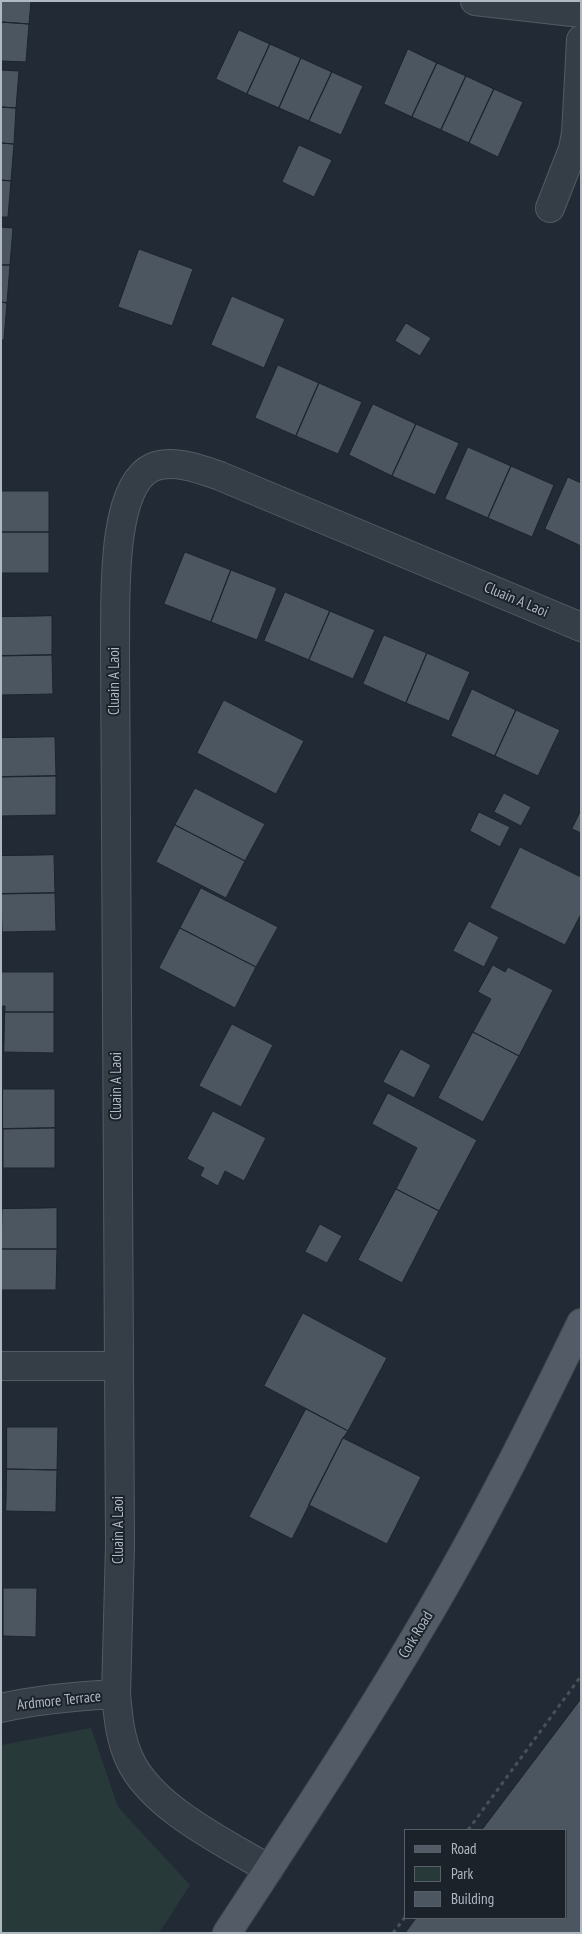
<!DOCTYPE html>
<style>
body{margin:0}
#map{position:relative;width:582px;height:1934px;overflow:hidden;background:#222b35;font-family:"PT Sans Narrow",sans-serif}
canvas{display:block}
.frame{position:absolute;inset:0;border:2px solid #b0b8c2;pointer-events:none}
.legend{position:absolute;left:404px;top:1829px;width:162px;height:90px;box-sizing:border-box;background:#1b222a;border:1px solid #575e67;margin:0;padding:6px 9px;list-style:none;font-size:15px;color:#b0b8c2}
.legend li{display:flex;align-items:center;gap:10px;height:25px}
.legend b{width:25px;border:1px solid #575e67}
</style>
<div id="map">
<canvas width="582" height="1934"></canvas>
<div class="frame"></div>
<ul class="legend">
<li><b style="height:6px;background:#535c66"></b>Road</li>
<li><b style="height:14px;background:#273938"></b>Park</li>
<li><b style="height:14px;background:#4b5660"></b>Building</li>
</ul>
</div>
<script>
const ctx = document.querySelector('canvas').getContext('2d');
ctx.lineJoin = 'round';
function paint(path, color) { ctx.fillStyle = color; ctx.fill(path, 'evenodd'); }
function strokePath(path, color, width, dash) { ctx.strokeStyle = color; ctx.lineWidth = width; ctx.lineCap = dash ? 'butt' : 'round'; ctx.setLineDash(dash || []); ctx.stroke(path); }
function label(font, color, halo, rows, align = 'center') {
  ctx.font = font + ' "PT Sans Narrow",sans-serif'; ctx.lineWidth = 4; ctx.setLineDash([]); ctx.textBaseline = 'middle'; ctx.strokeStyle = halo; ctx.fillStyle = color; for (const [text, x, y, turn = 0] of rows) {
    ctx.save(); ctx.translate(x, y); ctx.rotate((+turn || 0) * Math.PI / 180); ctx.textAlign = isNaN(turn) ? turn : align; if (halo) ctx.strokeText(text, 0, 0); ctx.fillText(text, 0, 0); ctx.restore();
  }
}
paint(new Path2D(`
 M91 1728 118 1807 190 1885 159 1933H1V1745Z`), '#273938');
const building = new Path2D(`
 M1 1H31L29 24 1 22Z
 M1 22 29 24 26 62 1 61Z
 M239 30 270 44 247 94 216 79Z
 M270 44 301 58 279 108 247 94Z
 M408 49 437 63 412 117 384 104Z
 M301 58 332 72 309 121 279 108Z
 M437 63 466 76 441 130 412 117Z
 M1 70 19 71 16 108 1 107Z
 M332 72 363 86 341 135 309 121Z
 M466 76 494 89 469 143 441 130Z
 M494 89 523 102 498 157 469 143Z
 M1 107 16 108 14 144 1 143Z
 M1 143 14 144 11 181 1 180Z
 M299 145 332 160 314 197 282 182Z
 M1 180 11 181 8 217H1Z
 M1 227 13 228 10 265H1Z
 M139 249 193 269 172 326 118 307Z
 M1 265H10L7 303 1 302Z
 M232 296 285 319 264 368 211 345Z
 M1 302 7 303 4 340H1Z
 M406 323 431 338 420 356 395 341Z
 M278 365 319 383 296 436 255 418Z
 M319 383 362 402 338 454 296 436Z
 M373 404 416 424 392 476 349 455Z
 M416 424 459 443 435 495 392 476Z
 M468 447 511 466 488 518 445 499Z
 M511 466 554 485 532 537 488 518Z
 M568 477 581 483V546L545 529Z
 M1 491H49V532H1Z
 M1 532H49V573H1Z
 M185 552 231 570 211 622 164 604Z
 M231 570 277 588 257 640 211 622Z
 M285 592 330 611 309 660 264 641Z
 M330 611 375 630 353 679 309 660Z
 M52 616V655L1 656V617Z
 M384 635 427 653 406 703 363 684Z
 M427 653 470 672 449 721 406 703Z
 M52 655 53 694 1 695V656Z
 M472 689 516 710 495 756 451 736Z
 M224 700 304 741 276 794 197 753Z
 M516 710 560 730 538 776 495 756Z
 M55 737 56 776 1 777V738Z
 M56 776V815L1 816V777Z
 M195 788 265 824 245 861 175 825Z
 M504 793 531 807 521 826 494 812Z
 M581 810V833L572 829Z
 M479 812 510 827 500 847 470 831Z
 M175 825 245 861 226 898 156 862Z
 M520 847 581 877V914L565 945 490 908Z
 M54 855 55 893 1 894V856Z
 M201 888 278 927 256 967 180 928Z
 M55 893 56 931 2 932 1 894Z
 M469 921 499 937 484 967 453 951Z
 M180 928 256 967 235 1008 159 968Z
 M493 965 505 972 508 967 553 990 519 1056 473 1032 491 999 478 992Z
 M1 972H54V1012H5V1006H1Z
 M5 1012H54V1053L4 1052Z
 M232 1024 273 1045 241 1107 199 1086Z
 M473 1032 519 1056 483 1122 438 1098Z
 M401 1049 431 1065 414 1098 383 1082Z
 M3 1089H55V1128L3 1129Z
 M388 1093 477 1140 439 1211 396 1189 417 1148 372 1124Z
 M213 1111 266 1138 244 1181 225 1171 218 1186 200 1176 204 1168 187 1159Z
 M55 1128V1168H3V1129Z
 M396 1189 439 1211 402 1283 358 1260Z
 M57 1208V1249H1L2 1209Z
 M320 1224 342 1236 327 1263 305 1252Z
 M1 1249H57L56 1290H1Z
 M303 1313 387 1358 348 1431 264 1386Z
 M306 1409 348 1431 343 1438 292 1539 249 1517Z
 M7 1427H58L57 1470 7 1469Z
 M343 1438 421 1477 387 1544 309 1505Z
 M7 1469 57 1470 56 1512 6 1511Z
 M1 1588H3V1636H1Z
 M3 1588H37L36 1637 3 1636Z
 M581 1699V1933H405L416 1918H566V1830H482Z`);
paint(building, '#4b5660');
strokePath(building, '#1d242c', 1);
const minor = new Path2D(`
 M475 1 581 13
 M550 208 573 149 576 133 581 40
 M1 1366H118
 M1 1708C39 1699 78 1696 116 1694
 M269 1869C225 1843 150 1807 129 1758 120 1738 118 1716 116 1694L120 1545 115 648C116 607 109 486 153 467 174 459 200 469 220 476L581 627`);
const major = new Path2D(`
 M227 1933C293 1832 360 1731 421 1627 480 1528 531 1426 581 1323`);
strokePath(minor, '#535b63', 30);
strokePath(major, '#3f464f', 30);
strokePath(new Path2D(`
 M468 1830 581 1676
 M393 1933 406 1916`), '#445456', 3, [4, 4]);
strokePath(minor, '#353d46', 28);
strokePath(major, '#535c66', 28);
label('15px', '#b0b8c2', '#1b222a', [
 ["Cluain A Laoi",516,600,23],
 ["Cluain A Laoi",115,681,-90],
 ["Cluain A Laoi",117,1086,-90],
 ["Cluain A Laoi",119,1530,-90],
 ["Cork Road",416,1635,-59],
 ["Ardmore Terrace",59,1701,-6]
]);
</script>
